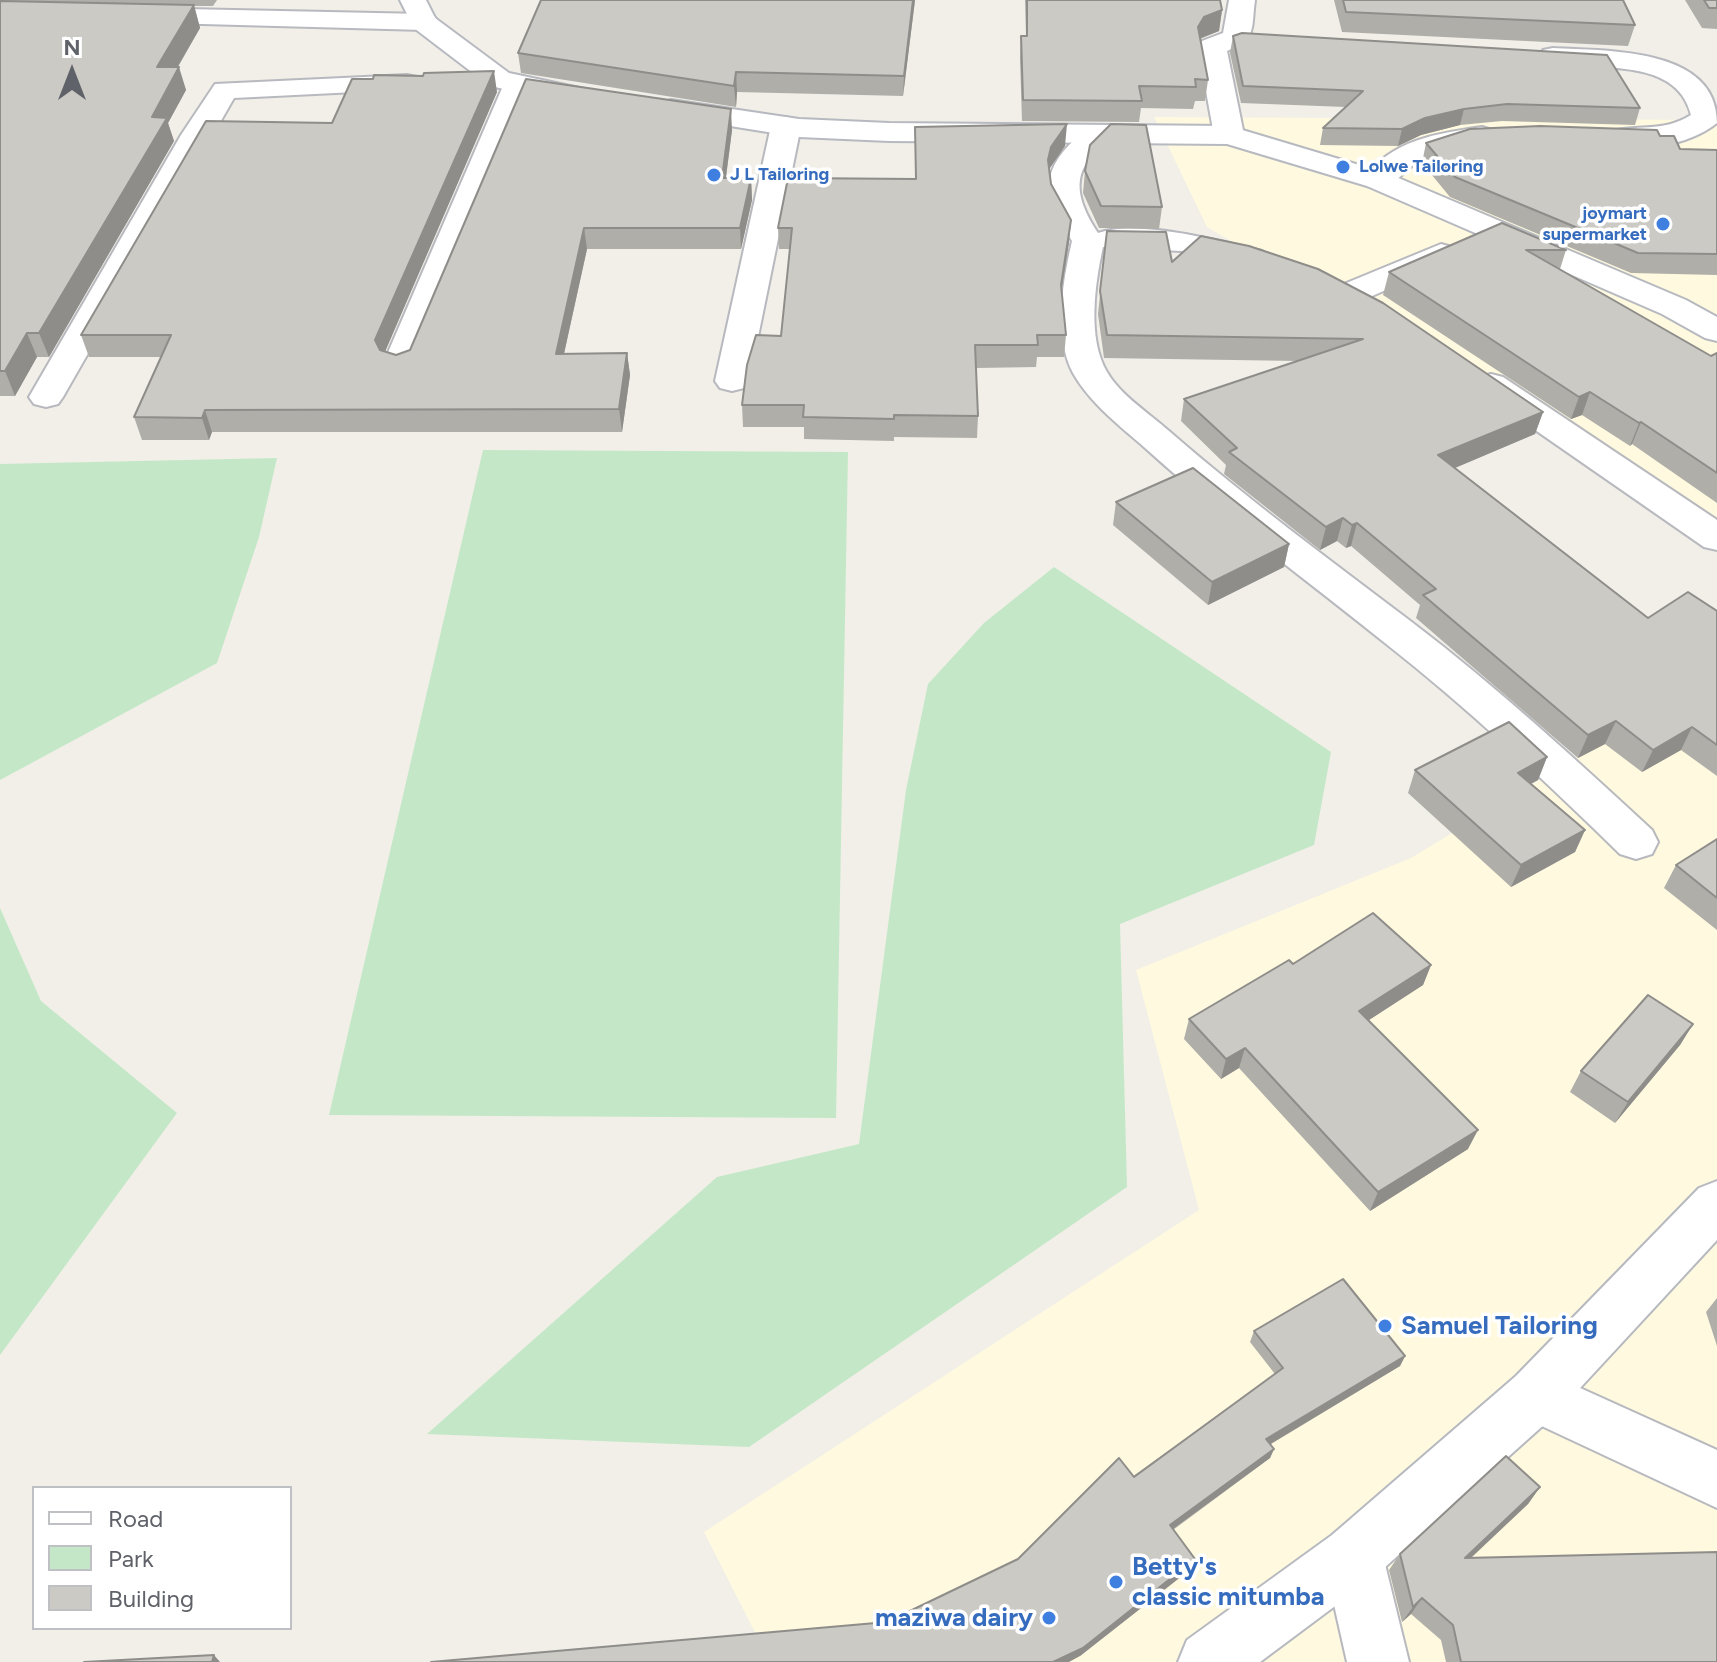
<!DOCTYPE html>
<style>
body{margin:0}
#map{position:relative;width:1717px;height:1662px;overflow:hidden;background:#f1efe8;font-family:Figtree,sans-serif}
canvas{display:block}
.legend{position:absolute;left:32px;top:1486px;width:260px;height:144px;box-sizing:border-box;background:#fff;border:2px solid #bfc0c3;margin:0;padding:10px 14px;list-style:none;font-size:24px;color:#5f6268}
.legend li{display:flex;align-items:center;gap:16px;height:40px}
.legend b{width:40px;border:2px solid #bfc0c3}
.north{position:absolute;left:32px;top:32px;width:80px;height:80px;-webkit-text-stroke:6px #fff;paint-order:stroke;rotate:0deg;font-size:22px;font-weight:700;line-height:32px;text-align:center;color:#5f6268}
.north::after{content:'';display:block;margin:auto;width:28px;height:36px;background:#5f6268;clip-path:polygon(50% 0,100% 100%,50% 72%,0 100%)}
</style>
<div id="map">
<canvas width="1717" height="1662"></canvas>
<ul class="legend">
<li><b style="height:10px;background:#fff"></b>Road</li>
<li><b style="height:22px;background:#c4e8c7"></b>Park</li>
<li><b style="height:22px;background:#cccac5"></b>Building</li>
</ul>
<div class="north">N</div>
</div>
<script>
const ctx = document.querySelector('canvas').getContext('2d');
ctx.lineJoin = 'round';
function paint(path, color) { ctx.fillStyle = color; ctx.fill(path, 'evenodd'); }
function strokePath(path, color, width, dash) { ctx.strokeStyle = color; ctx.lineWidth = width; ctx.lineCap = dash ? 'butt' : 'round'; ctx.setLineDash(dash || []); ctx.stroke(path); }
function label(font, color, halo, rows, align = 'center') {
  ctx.font = font + ' Figtree,sans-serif'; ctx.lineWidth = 7; ctx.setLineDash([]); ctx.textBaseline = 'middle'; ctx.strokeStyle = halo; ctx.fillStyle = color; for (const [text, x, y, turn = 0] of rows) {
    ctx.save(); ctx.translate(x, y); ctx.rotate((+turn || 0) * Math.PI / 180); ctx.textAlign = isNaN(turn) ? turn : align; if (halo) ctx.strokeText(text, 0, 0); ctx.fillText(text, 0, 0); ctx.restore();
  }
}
paint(new Path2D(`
 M1154 117 1717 120V525L1207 227Z
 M1717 672V1616L1672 1662H770L704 1532 1199 1210 1136 970 1411 858Z`), '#fef9df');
paint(new Path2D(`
 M483 450 848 452 836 1118 329 1115Z
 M277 458 259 537 217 663 0 780V464Z
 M1054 567 1331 752 1314 845 1120 924 1127 1187 749 1447 427 1434 717 1177 859 1144 906 790 928 684 984 623Z
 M0 908 41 1001 177 1113 0 1355Z`), '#c4e8c7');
const street = new Path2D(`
 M1229 0H1255C1251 30 1257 39 1227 51L1244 135 1239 141 1229 144 1219 141 1214 135 1198 47 1202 41 1223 33Z
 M138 8 424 14 434 16 438 22 434 28 424 30 128 22 125 16 128 10Z
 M1553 48C1607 51 1717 47 1717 123 1688 146 1640 153 1605 144L1600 138 1605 132C1635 124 1663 133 1691 115 1676 53 1589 73 1543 62L1539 56 1543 50Z
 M407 75 417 77 421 83 417 89 234 98 63 397 58 404 46 407 34 404 29 397 181 135 215 84Z
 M517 77 527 80 531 86 417 364 412 371 400 374 388 371 383 364 503 86 507 80Z
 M786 117 796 120 801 126 749 381 744 388 732 391 720 388 715 381 771 126 776 120Z
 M1101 125 1111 128 1116 134C1109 143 1100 148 1092 156 1069 180 1082 209 1098 233 1139 219 1220 241 1262 251L1267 258 1262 265 1251 268 1181 251 1103 247C1095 283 1087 338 1107 372 1121 396 1149 413 1169 431 1247 499 1330 560 1413 623 1497 687 1574 758 1652 830L1658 842 1652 854 1636 859 1620 854C1544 780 1468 708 1385 643 1304 578 1221 517 1144 447 1119 425 1090 403 1073 373 1053 335 1063 280 1072 241 1049 205 1036 180 1069 145 1079 136 1088 128 1101 125Z
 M1482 127 1492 130 1497 136 1492 142C1470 148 1446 146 1425 157 1403 168 1395 193 1367 186L1363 180C1390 140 1438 133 1482 127Z
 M1441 244 1452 247 1457 254 1452 261 1363 300 1351 303 1339 300 1335 293 1339 286Z
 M1491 374 1503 377 1717 520V550L1704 547 1479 391 1474 384 1479 377Z
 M1536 1368 1717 1450V1508L1516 1414 1508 1395 1516 1376Z
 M1353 1526 1374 1535 1383 1556 1409 1662H1347L1323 1556 1332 1535Z`);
const secondary = new Path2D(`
 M400 0H426L435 18 509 73 589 90 593 96 589 102 579 105 490 86 414 28Z
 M671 100 799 119 889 123 1229 126 1389 174 1686 300 1717 317V341L1705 338 1662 314 1367 186 1227 144 889 141 799 137 661 115 657 109 661 103Z
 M1717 1181V1240L1556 1414 1374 1577 1260 1662H1178L1187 1640 1332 1535 1516 1376 1699 1188Z`);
strokePath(street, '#b8b9be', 4);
strokePath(secondary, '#b6b9bf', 4);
paint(street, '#fff');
paint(secondary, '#fff');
paint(new Path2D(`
 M0 0H217L213 6H194L200 28 178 67 186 90 168 123 174 141 49 357H37L15 396H0Z
 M541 0H915L903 96 737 92 736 107 521 73 518 53Z
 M1025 0H1220L1222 10 1219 31 1200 39 1208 80 1205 101H1195L1193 109 1141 108 1139 122 1022 121 1020 58 1021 36H1026Z
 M1334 0H1623L1635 25 1628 46 1342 32Z
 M1685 0H1717V29L1702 28Z
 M1233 36 1640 108 1635 125 1502 121 1460 125 1421 135 1398 146 1320 145 1323 128 1346 107 1241 103 1230 53Z
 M526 79 732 130 726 178H751L752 200 741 249H587L564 354 627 353 630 375 622 432H212L209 440H142L134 417 161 357H89L81 335 332 123 497 92 385 352 396 355 410 350Z
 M915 127 1065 146 1049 169 1051 184 1069 242 1061 291 1066 335 1064 357H1037L1036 367 976 368 978 416 977 438 894 437V441L804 439V427H743L742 405 781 336 790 249H779L778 228 915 179Z
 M1660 136 1680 149 1717 150V275L1631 273 1450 197 1422 163 1426 143Z
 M1085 171 1162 207 1159 229 1099 228 1083 193Z
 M1502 223 1566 250 1560 269 1711 356 1717 353V503L1632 444 1630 446 1582 415 1571 419 1383 295 1389 272Z
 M1107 231 1172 262 1543 412 1535 434 1455 468 1648 618 1717 611V776L1681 750 1642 772 1605 744 1578 758 1416 618 1420 605 1351 546 1346 548 1337 541 1320 550 1224 474 1226 465 1181 421 1184 399 1298 361 1104 358 1098 314Z
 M1116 502 1289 544 1284 567 1208 605 1113 525Z
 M1547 757 1538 780 1531 784 1585 830 1575 852 1511 887 1408 793 1415 770Z
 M1717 839V930L1664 888 1676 865Z
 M1293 964 1431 965 1423 985 1369 1020 1468 1149 1370 1211 1239 1068 1221 1079 1184 1039 1189 1019Z
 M1693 1024 1680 1045 1615 1123 1570 1092 1581 1071Z
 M1717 1298V1346L1706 1312Z
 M1254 1331 1405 1356 1400 1366 1271 1444 1274 1449 1270 1458 1173 1530 1192 1568 1080 1656 887 1622 1018 1559 1275 1374 1250 1342Z
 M1540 1487 1528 1504 1471 1557 1717 1662H1446L1441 1640 1411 1614 1402 1622 1389 1570 1400 1554Z`), '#afaea9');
paint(new Path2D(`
 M913 0H915L903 96 904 76Z
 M194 5 200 28 164 90 157 67Z
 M1222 10 1219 31 1201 38 1195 48 1198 27 1204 17Z
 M179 67 186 90 168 123 174 141 49 357 39 333Z
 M494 71 497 92 380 363 375 340Z
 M736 72 737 92 736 107 734 86Z
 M731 109 732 130 723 199 722 178Z
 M1464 109 1460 125 1421 135 1398 146 1402 129 1425 118Z
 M1067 124 1065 146 1050 168 1048 160 1051 147Z
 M751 178 752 200 741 249 740 228Z
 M1071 220 1069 242 1059 307 1061 285Z
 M584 228 587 249 559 376 556 354Z
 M27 333 37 357 15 396 5 371Z
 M627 353 630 375 622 432 619 409Z
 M1590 392 1582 415 1571 419 1579 397Z
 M205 410 212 432 209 440 202 418Z
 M1543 412 1535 434 1431 478 1438 455Z
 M1641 422 1632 444 1630 446 1639 423Z
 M1343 518 1337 541 1320 550 1326 527Z
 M1357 523 1351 546 1346 548 1352 525Z
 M1289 544 1284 567 1208 605 1212 582Z
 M1616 721 1605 744 1578 758 1588 735Z
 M1692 727 1681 750 1642 772 1653 750Z
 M1547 757 1538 780 1509 795 1518 773Z
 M1585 830 1575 852 1511 887 1521 865Z
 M1431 965 1423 985 1352 1031 1359 1011Z
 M1693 1024 1680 1045 1615 1123 1628 1102Z
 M1245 1048 1239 1068 1221 1079 1226 1059Z
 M1478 1130 1468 1149 1370 1211 1378 1192Z
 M1405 1356 1400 1366 1262 1449 1266 1439Z
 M1274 1449 1270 1458 1166 1534 1170 1525Z
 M1540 1487 1528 1504 1454 1574 1465 1558Z
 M1195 1559 1192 1568 1080 1656 1069 1662H1053Z
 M1422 1598 1411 1614 1402 1622 1413 1607Z
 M214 1655 220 1662H212Z`), '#8f8d8a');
const building = new Path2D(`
 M541 0H913L904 76 736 72 734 86 518 53Z
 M1027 0H1220L1222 10 1204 17 1198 27 1208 80 1195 79 1196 87 1139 86 1142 101 1023 100 1021 36H1027Z
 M1343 0H1623L1635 25 1346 12Z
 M1704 0H1717V8H1709Z
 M0 1 194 5 157 67H179L152 117 167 118 39 333H27L5 371H0Z
 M1242 33 1607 55 1640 108 1507 104 1464 109 1425 118 1402 129 1323 128 1363 91 1243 86 1233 36Z
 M494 71 375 340 380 350 396 355 410 350 526 79 731 109 722 178H751L740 228H584L556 354 627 353 619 409 205 410 202 418 134 417 171 335H81L206 121 332 123 352 79H373L374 75 423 76 424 73Z
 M1067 124 1051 147 1048 160 1051 184 1071 220 1061 285 1066 335H1037L1038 345H975L978 416 894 415V419L803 417 804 405H742L747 365 756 335 781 336 792 228H778L788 178 916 179 915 127Z
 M1111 124 1146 125 1162 207 1101 206 1085 171 1090 145Z
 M1540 126 1657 130 1660 136H1674L1680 149 1717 150V254L1638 253 1455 177 1426 143 1470 129Z
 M1502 223 1566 250H1526L1711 356 1717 353V473L1641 422 1639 423 1590 392 1579 397 1389 272Z
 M1107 231 1166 232 1172 262 1201 236 1249 246 1318 269 1383 303 1543 412 1438 455 1648 618 1688 592 1717 611V745L1692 727 1653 750 1616 721 1588 735 1423 595 1436 589 1357 523 1352 525 1343 518 1326 527 1229 452 1237 448 1184 399 1363 339 1107 335 1100 291Z
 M1193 468 1289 544 1212 582 1116 502Z
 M1509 722 1547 757 1518 773 1585 830 1521 865 1415 770Z
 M1717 839V898L1676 865Z
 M1373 913 1431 965 1359 1011 1478 1130 1378 1192 1245 1048 1226 1059 1189 1019 1289 960 1293 964Z
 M1648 995 1693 1024 1628 1102 1581 1071Z
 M1343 1279 1405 1356 1266 1439 1274 1449 1170 1525 1195 1559 1083 1648 1053 1662H431L887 1622 1018 1559 1119 1458 1134 1477 1283 1368 1254 1331Z
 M1506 1456 1540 1487 1465 1558 1717 1552V1662H1461L1453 1625 1422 1598 1413 1607 1400 1554Z
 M214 1655 212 1662H84Z`);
paint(building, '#cccac5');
strokePath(building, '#8f8d8a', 2);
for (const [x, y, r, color] of [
 [1343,167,8,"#3f7fe0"],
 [714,175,8,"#3f7fe0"],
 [1663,224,8,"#3f7fe0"],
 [1385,1326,8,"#3f7fe0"],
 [1116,1582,8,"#3f7fe0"],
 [1049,1618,8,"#3f7fe0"]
]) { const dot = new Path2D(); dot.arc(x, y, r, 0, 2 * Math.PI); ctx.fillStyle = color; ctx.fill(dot); strokePath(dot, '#fff', 3); }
label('bold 18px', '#366cbe', '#fff', [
 ["Lolwe Tailoring",1359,167],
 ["J L Tailoring",730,175],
 ["joymart",1647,214,"right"],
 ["supermarket",1647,235,"right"]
], 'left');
label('bold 26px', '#366cbe', '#fff', [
 ["Samuel Tailoring",1401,1326],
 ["Betty's",1132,1567],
 ["classic mitumba",1132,1597],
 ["maziwa dairy",1033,1618,"right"]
], 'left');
</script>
